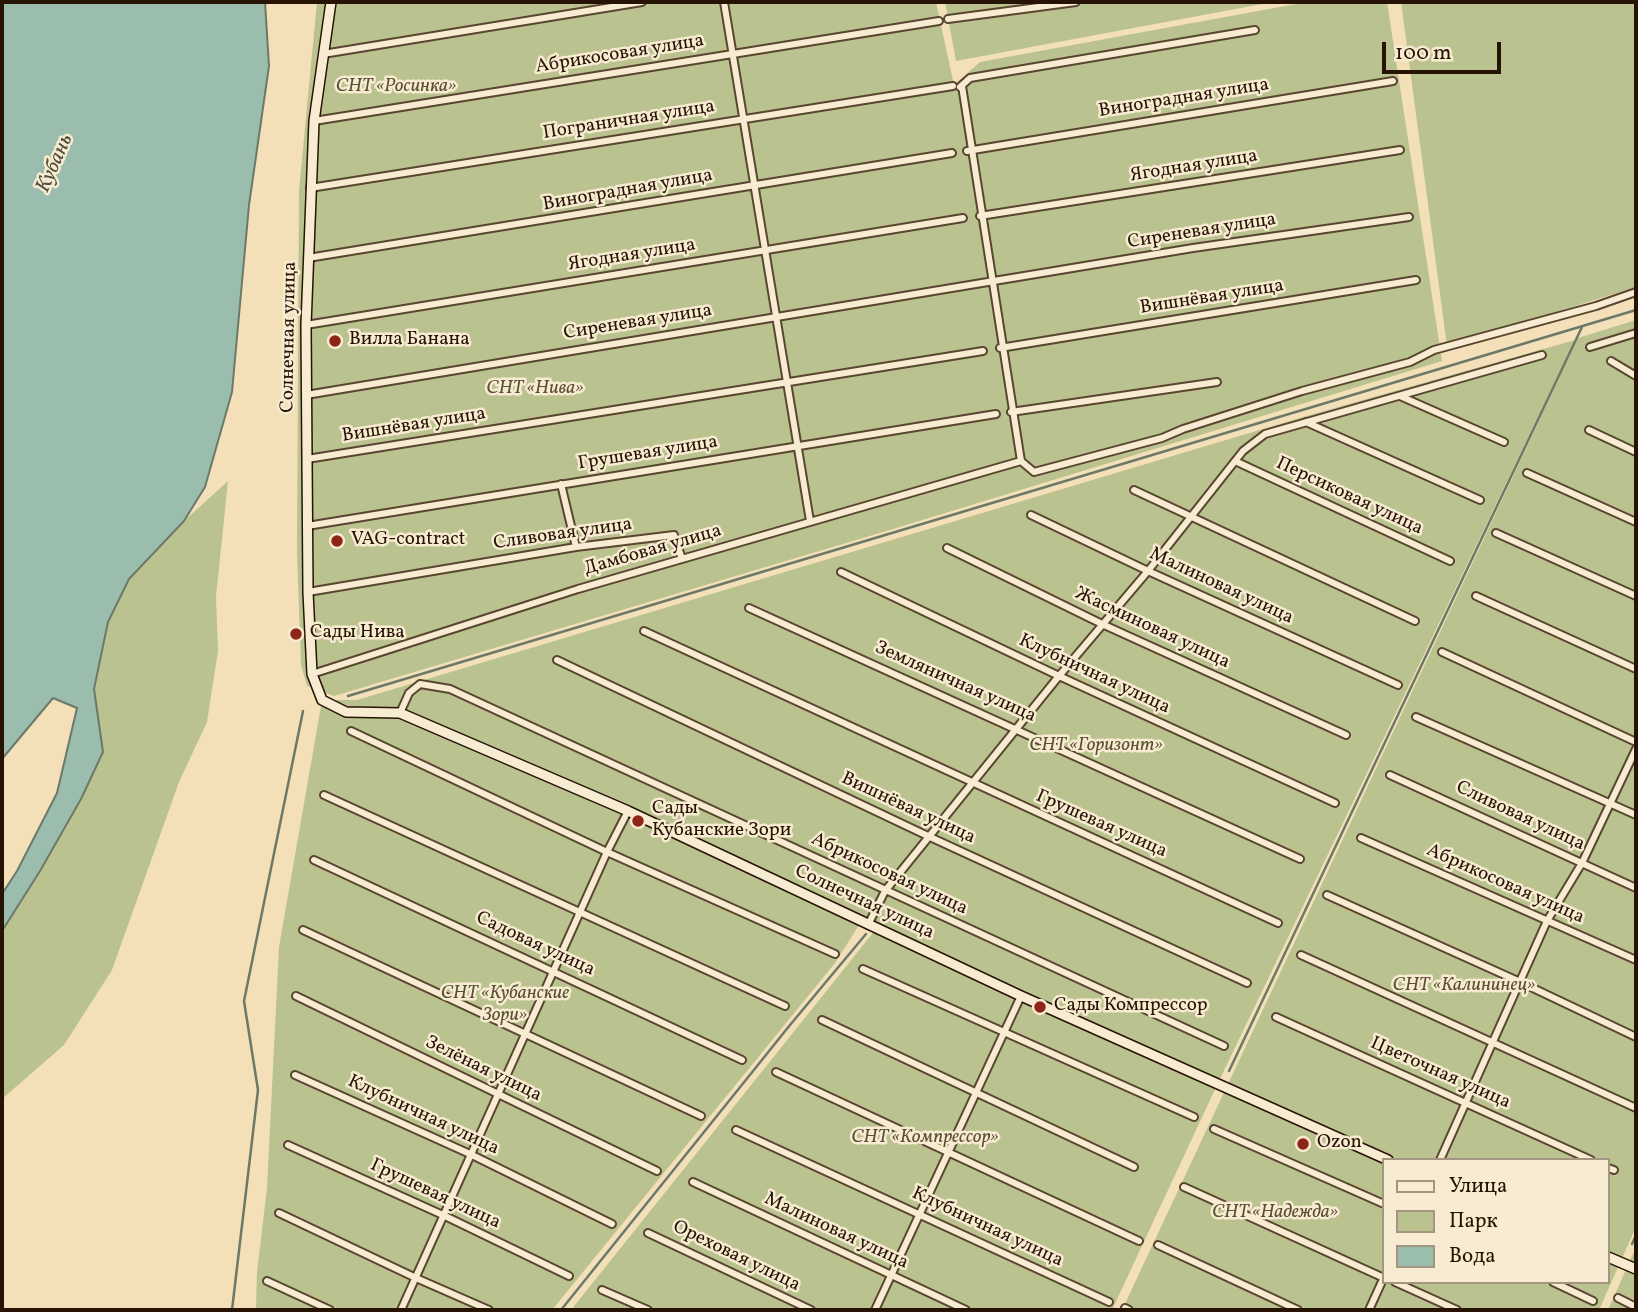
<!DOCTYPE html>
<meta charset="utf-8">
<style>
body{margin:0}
#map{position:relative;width:1638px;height:1312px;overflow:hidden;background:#f3e0b8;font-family:Vollkorn,serif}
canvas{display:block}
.frame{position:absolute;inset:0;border:4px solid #261303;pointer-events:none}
.legend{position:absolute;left:1382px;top:1158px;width:228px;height:126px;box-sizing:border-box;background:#f7ebd1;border:2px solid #a3957f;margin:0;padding:9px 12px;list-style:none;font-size:21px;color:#261303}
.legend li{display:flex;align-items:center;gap:14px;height:35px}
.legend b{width:35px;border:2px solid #a3957f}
.scale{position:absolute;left:1382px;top:42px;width:119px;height:32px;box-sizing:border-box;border:4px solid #261303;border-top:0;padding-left:9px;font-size:21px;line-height:24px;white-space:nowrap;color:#261303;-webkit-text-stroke:5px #f7ebd1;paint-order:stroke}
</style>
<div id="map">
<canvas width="1638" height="1312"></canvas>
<div class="frame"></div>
<ul class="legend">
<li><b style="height:9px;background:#f7ebd1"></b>Улица</li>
<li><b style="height:19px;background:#bac290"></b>Парк</li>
<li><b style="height:19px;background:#9bbdad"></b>Вода</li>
</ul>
<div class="scale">100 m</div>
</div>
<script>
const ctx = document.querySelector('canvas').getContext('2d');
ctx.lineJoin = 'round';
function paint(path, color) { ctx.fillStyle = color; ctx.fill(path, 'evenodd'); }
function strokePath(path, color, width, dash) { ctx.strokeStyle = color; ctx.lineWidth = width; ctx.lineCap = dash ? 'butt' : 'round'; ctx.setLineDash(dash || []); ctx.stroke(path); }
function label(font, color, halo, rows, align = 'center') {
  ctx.font = font + ' Vollkorn,serif'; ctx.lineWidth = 5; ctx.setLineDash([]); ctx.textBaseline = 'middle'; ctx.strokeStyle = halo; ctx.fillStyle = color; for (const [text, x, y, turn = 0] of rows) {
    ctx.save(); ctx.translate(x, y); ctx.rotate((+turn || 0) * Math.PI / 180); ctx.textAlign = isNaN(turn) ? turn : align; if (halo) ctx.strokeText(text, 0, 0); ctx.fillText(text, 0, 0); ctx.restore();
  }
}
paint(new Path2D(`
 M317 2H936L954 85 980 62 1307 2H1387L1442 361 893 529 334 696 307 686 301 665 297 551 299 191Z
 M945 2H1273L956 61Z
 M1401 2H1636V287L1447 346Z
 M1636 320V1227L1599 1310H1122L1578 338ZM1384 1160H1608V1282H1384Z
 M1575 340 1218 1083 1112 1310H571L876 929 861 922 835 963 552 1310H256L257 1272 267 1188 279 947 322 700H357L1303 417Z
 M228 481 216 596 218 651 207 722 179 782 112 970 64 1045 2 1099V931L40 871 81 799 103 752 94 689 108 622 129 579 184 521Z
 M1636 1247V1310H1608Z`), '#bac290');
const water = new Path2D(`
 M2 2H265L269 66 249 205 232 392 205 487 184 521 129 579 108 622 94 689 103 752 81 799 40 871 2 931V894L17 871 57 793 77 708 53 698 2 759Z`);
paint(water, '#9bbdad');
strokePath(water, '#6c7969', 2);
strokePath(new Path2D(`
 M348 696 1636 310
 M1229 1071 1582 327
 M1632 1244 1636 1235
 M232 1310 258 1090 244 1001 303 711
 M561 1310 790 1025 866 934`), '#6c7969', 2.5);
const street = new Path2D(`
 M724 2 810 521
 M948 19 1076 2
 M323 54 642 2
 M962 86 1021 461 1034 472 1162 438 1183 429 1302 391 1410 362 1434 350 1596 306 1636 292
 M960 87 970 78 1255 30
 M314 121 939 21
 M967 151 1393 81
 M310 188 953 86
 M980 216 1400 150
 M308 258 952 153
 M306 325 963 218
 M1590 347 1636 333
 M1000 348 1416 280
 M1611 361 1636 376
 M306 395 1193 248 1409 217
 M1400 396 1504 442
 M1011 412 1217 382
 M1306 422 1480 500
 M1589 430 1636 452
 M307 459 983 351
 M1235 461 1450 561
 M1527 473 1636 522
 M561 484 576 547
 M1134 490 1415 621
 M1031 515 1148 571 1398 685
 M307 526 996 414
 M1496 533 1636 596
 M947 548 1102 624 1346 735
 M841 572 1059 676 1335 803
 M308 592 576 547 674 535 682 559
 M1476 596 1636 669
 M749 608 1300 859
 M644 631 1278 923
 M1442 652 1636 742
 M557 660 930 837 1247 983
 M312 674 578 589 1021 461
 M400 713 409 693 420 684 450 689 1224 1046
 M1416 717 1636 815
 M351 731 607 852 835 954
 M1390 775 1636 888
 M324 795 785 1006
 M1361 838 1636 960
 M314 860 742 1060
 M1327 895 1518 981 1636 1037
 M868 925 885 891 1059 676 1148 571 1243 451 1265 434 1542 355
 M303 930 701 1116
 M1301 955 1636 1108
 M863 969 1194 1117
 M296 996 657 1171
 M1276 1017 1591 1160
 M822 1020 1134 1167
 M776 1072 1139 1241
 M295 1075 470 1154 612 1224
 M1214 1129 1384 1204
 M736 1130 1109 1302
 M288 1145 445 1216 569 1276
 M1440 1160 1547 921 1582 863 1636 749
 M1608 1168 1614 1170
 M693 1182 966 1310
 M1184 1187 1384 1278
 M279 1213 416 1278 489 1310
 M648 1233 811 1310
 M1158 1245 1298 1310
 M267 1281 330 1310
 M1395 1282 1457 1310
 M1553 1282 1593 1301
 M602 1290 648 1310
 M1618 1298 1636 1307
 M1125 1308 1129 1310
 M401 1310 607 852 628 811
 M875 1310 1021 996
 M1369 1310 1384 1277`);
const secondary = new Path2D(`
 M331 2 314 121 306 325 308 592 312 674 322 700 346 712 400 713 628 811 1021 996 1388 1160
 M1608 1257 1636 1269`);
strokePath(street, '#594630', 10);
strokePath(secondary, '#261303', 12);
strokePath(street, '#f7ebd1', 6);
strokePath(secondary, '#f7ebd1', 9);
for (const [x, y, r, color] of [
 [335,341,7,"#8f2418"],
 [337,541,7,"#8f2418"],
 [296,634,7,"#8f2418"],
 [638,821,7,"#8f2418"],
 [1040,1007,7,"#8f2418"],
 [1303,1144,7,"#8f2418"]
]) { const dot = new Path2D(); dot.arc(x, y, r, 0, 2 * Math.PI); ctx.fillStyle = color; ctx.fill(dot); strokePath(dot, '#f7ebd1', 2.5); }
label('19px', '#261303', '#f7ebd1', [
 ["Абрикосовая улица",620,55,-9],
 ["Виноградная улица",1184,99,-9],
 ["Пограничная улица",629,121,-9],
 ["Ягодная улица",1194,167,-9],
 ["Виноградная улица",628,191,-10],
 ["Сиреневая улица",1202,232,-9],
 ["Ягодная улица",632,256,-9],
 ["Вишнёвая улица",1212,298,-9],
 ["Сиреневая улица",638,323,-9],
 ["Солнечная улица",290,337,-89],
 ["Вишнёвая улица",414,426,-9],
 ["Грушевая улица",648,454,-9],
 ["Персиковая улица",1349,497,25],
 ["Сливовая улица",563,535,-8],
 ["Дамбовая улица",653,551,-16],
 ["Малиновая улица",1221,587,25],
 ["Жасминовая улица",1152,629,25],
 ["Клубничная улица",1094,675,25],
 ["Земляничная улица",955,683,24],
 ["Вишнёвая улица",908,809,25],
 ["Сливовая улица",1520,817,25],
 ["Грушевая улица",1101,825,24],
 ["Абрикосовая улица",889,875,25],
 ["Абрикосовая улица",1505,885,24],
 ["Солнечная улица",864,903,25],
 ["Садовая улица",535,945,25],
 ["Зелёная улица",483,1070,26],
 ["Цветочная улица",1440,1074,24],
 ["Клубничная улица",423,1116,25],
 ["Грушевая улица",435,1195,25],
 ["Клубничная улица",987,1228,25],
 ["Малиновая улица",836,1232,25],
 ["Ореховая улица",736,1257,26]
]);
label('italic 19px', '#5a5034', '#f7ebd1', [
 ["СНТ «Росинка»",396,88],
 ["СНТ «Нива»",535,390],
 ["СНТ «Горизонт»",1096,747],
 ["СНТ «Калининец»",1464,987],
 ["СНТ «Кубанские",505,995],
 ["Зори»",505,1017],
 ["СНТ «Компрессор»",925,1139],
 ["СНТ «Надежда»",1275,1214]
]);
label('19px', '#261303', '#f7ebd1', [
 ["Вилла Банана",349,341],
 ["VAG-contract",351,541],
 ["Сады Нива",310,634],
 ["Сады",652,810],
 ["Кубанские Зори",652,832],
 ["Сады Компрессор",1054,1007],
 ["Ozon",1317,1144]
], 'left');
label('italic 21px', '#4f4e3e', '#f7ebd1', [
 ["Кубань",56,164,-66]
]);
</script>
